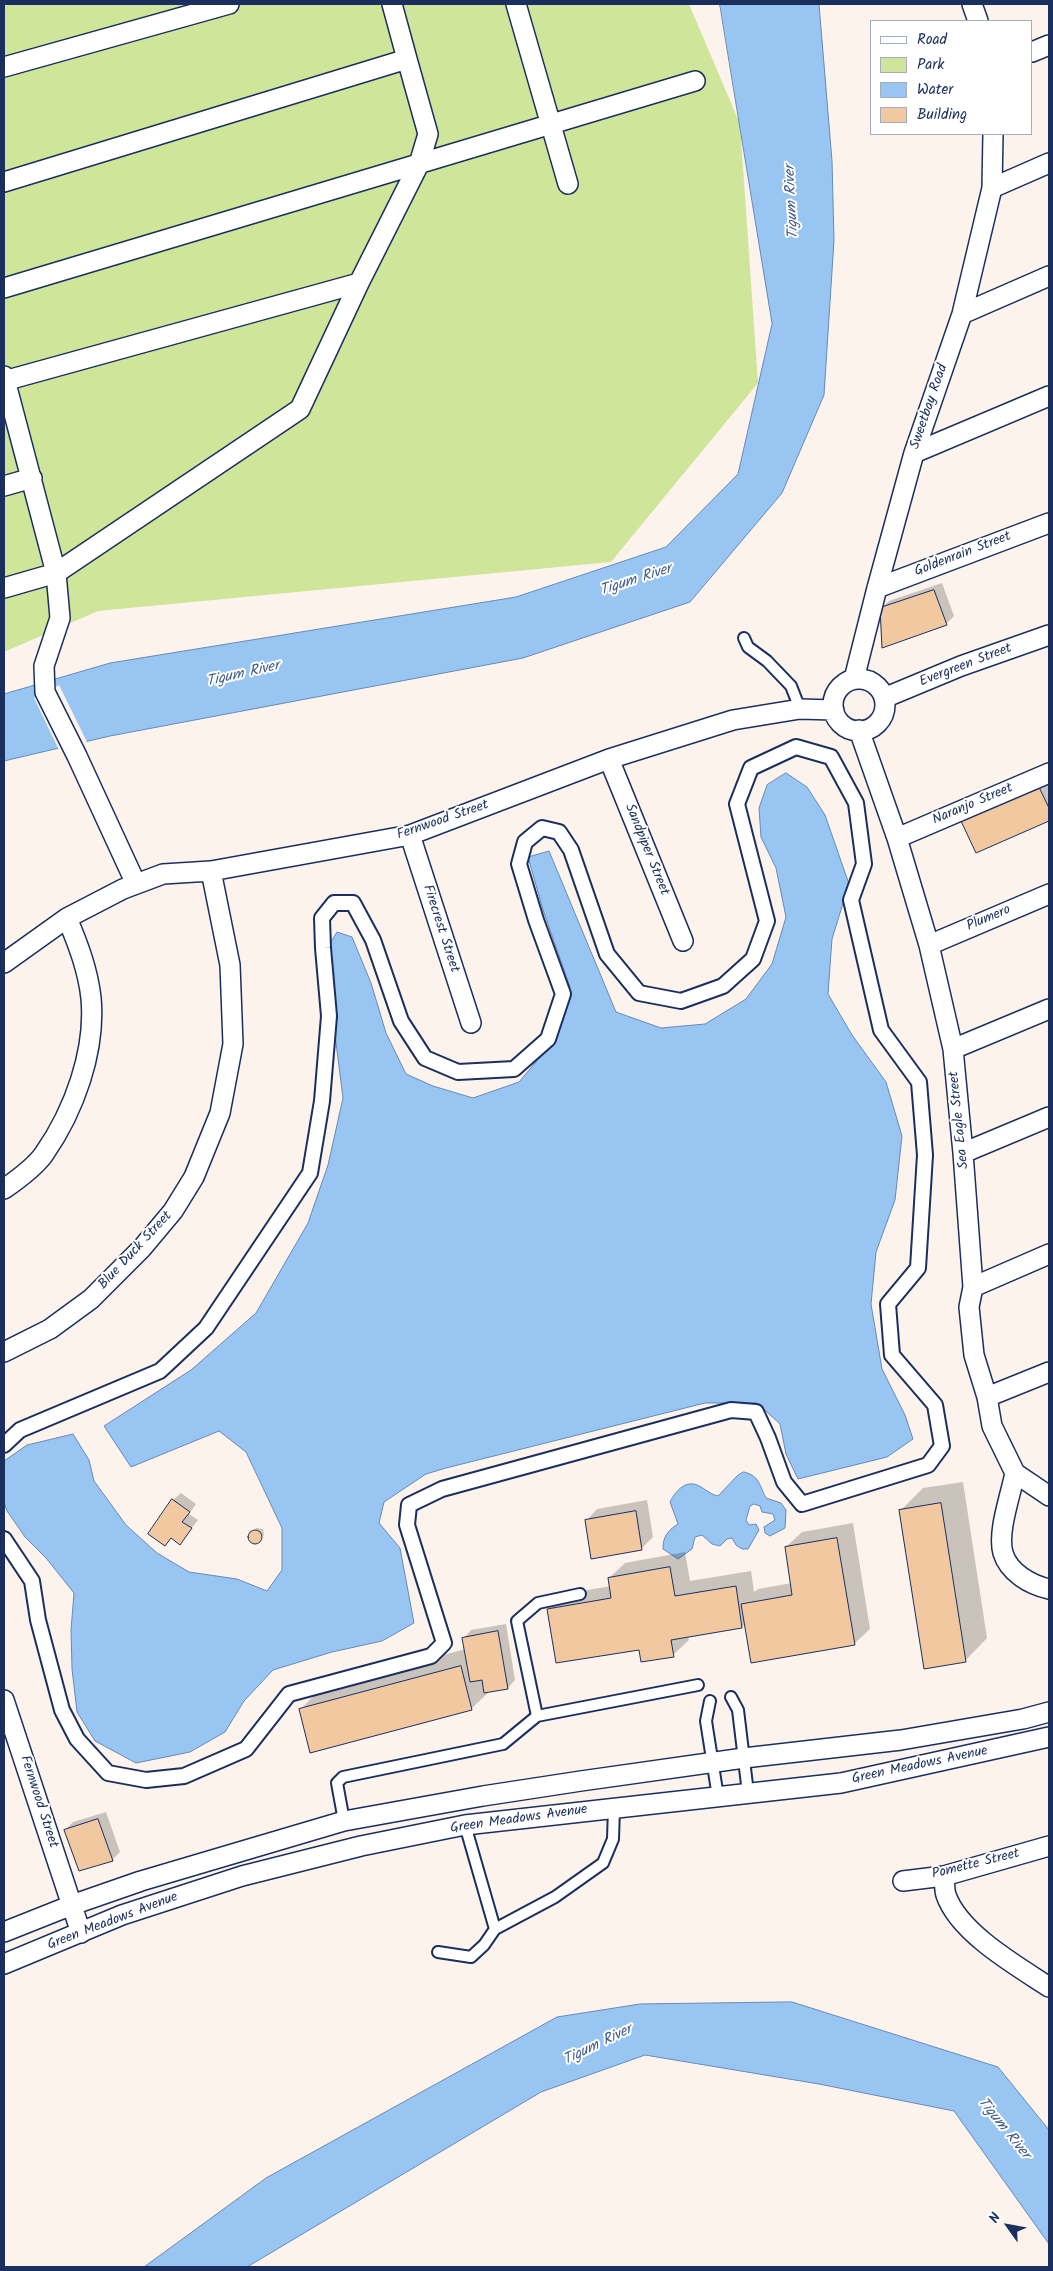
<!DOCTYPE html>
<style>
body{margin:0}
#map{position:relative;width:1053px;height:2271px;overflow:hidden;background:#fcf4ec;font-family:Kalam,sans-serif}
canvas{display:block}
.frame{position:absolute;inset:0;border:5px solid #1b2f5e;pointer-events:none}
.legend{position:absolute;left:870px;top:20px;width:162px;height:115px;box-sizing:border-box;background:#fff;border:1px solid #a4acbf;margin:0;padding:6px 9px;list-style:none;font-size:15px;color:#1b2f5e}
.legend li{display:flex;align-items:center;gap:10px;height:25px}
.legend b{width:25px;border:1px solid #a4acbf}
.north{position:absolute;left:983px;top:2201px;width:50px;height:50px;-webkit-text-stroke:4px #fff;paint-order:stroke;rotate:302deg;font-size:14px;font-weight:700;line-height:20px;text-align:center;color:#1b2f5e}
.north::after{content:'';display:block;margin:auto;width:18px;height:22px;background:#1b2f5e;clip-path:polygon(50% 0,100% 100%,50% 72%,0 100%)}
</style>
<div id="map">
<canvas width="1053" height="2271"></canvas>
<div class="frame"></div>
<ul class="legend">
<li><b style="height:6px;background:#fff"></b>Road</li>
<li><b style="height:14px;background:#cfe59a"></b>Park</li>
<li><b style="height:14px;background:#98c5f2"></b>Water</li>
<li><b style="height:14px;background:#f1c8a0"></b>Building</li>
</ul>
<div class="north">N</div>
</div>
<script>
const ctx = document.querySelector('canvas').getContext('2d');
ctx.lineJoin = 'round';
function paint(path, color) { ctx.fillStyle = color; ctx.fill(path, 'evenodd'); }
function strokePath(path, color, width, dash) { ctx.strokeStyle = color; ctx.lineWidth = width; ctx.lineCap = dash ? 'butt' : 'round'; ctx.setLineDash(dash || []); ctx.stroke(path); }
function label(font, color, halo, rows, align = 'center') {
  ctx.font = font + ' Kalam,sans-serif'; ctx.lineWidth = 4; ctx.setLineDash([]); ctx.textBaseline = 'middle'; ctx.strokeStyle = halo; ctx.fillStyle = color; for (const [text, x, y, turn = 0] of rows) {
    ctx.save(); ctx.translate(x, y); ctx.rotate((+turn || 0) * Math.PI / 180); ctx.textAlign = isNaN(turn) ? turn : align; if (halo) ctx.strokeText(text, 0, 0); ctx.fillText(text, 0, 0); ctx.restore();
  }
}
paint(new Path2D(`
 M4 4H689L740 124 758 383 611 562 98 611 4 652Z`), '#cfe59a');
const water = new Path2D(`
 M720 4H819L832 161 834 240 824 395 782 493 690 602 523 658 110 736 4 761V694L110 663 516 597 666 547 738 474 772 324Z
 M786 773 807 787 825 815 849 884 832 939 828 994 852 1035 886 1082 902 1136 895 1200 876 1252 871 1304 882 1369 905 1415 913 1439 887 1457 798 1479 786 1454 780 1424 757 1403H705L446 1468 426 1474 384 1502 379 1523 400 1548 414 1623 382 1641 332 1652 273 1670 244 1701 225 1732 190 1752 136 1763 95 1741 77 1712 72 1669 71 1630 74 1593 46 1558 25 1537 7 1511 4 1502V1461L27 1445 73 1434 89 1460 94 1481 126 1525 157 1553 189 1572 237 1579 267 1591 282 1570V1528L246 1452 219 1431 131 1467 104 1426 191 1370 256 1313 308 1223 328 1165 343 1098 334 1027 329 945 337 932 352 937 371 983 386 1033 406 1074 433 1086 473 1098 519 1082 557 1037 570 987 543 910 528 857 549 851 616 1012 661 1028 705 1024 746 999 772 964 786 917 776 868 761 837 759 808 767 785Z
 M744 1472C760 1476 759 1485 766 1498L781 1503 786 1510 785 1528 770 1536 765 1533 764 1527 775 1520 773 1514 762 1512 760 1506 754 1504 750 1506 746 1520 749 1525 756 1524 759 1530 748 1549H742L736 1545 732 1538 727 1539 720 1546 712 1544 702 1535 695 1537 692 1549 678 1559 663 1549C663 1537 667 1531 678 1524L670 1502C676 1490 687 1478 701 1487 708 1491 710 1494 718 1496L738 1475Z
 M792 2002 998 2067 1049 2130V2244L954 2111 819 2084 645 2055 541 2092 247 2267H144L266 2178 557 2017 640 2004Z`);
paint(water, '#98c5f2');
strokePath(water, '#6689b7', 1);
paint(new Path2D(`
 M59 685 88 744 59 750 34 698Z`), '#fcf4ec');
paint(new Path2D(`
 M942 583 954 616 946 624 881 608 889 601Z
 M1046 779 1049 785V819L977 852Z
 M963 1482 987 1638 965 1661 901 1510 923 1488Z
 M181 1493 196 1504 189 1514 198 1520 180 1543 172 1537 165 1544 173 1500Z
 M647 1500 653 1537 642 1548 586 1521 597 1509Z
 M853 1523 870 1629 854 1644 746 1623 742 1627 688 1636 689 1640 673 1655 640 1648 549 1609 564 1594 611 1586 609 1578 625 1563 685 1552 690 1581 751 1571 754 1592 758 1589 792 1583 786 1547 802 1532Z
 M256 1528 263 1529 264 1535 254 1542 250 1539Z
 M506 1624 515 1680 508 1688 490 1691 471 1709 300 1710 322 1687 466 1649 464 1638 471 1630Z
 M106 1812 120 1852 112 1860 65 1830 73 1822Z`), '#0003');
const building = new Path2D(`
 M934 590 947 625 882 648 880 608Z
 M1038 785 1049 808V821L976 853 960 819Z
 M172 1499 190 1512 182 1522 192 1528 180 1545 171 1538 165 1546 148 1534Z
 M941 1503 966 1662 924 1669 899 1510Z
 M636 1511 642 1550 591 1559 585 1520Z
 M248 1537a7 7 0 1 1 14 0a7 7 0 1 1-14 0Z
 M837 1538 855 1645 751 1663 741 1604 792 1595 785 1547Z
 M670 1567 675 1596 736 1586 742 1628 671 1640 674 1657 641 1662 639 1650 556 1663 547 1609 611 1598 608 1578Z
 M498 1631 508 1689 484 1693 482 1680 470 1682 462 1638Z
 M461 1666 472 1710 310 1753 299 1709Z
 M98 1819 113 1861 79 1871 64 1830Z`);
paint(building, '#f1c8a0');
strokePath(building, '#1b2f5e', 1);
const service = new Path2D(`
 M744 638 748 647 767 661 791 686 800 709
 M731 1697 738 1710 748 1793
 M710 1701 706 1721 718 1797
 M537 1716 517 1621 538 1603 580 1594
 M344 1821 337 1783 343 1777 503 1744 537 1716 698 1685
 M495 1929 555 1897 603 1863 613 1839 614 1808
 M438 1952 471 1957 484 1945 495 1929 465 1825`);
const pedestrian = new Path2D(`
 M4 1445 20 1430 160 1371 206 1328 310 1173 322 1101 329 1016 323 948 322 918 334 903H353L373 940 401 1021 425 1058 458 1072 514 1069 548 1039 563 994 536 920 519 864 525 842 542 828 559 832 571 850 607 954 639 993 681 1001 723 986 753 959 767 921 737 804 751 768 796 747 831 757 856 803 864 864 851 900 881 1030 919 1082 925 1155 918 1268 888 1304 892 1355 935 1405 942 1446 928 1465 802 1504 784 1482 768 1438 756 1412 731 1410 442 1489 409 1505 407 1525 444 1643 431 1656 289 1694 246 1749 184 1776 146 1780 108 1773 77 1739 62 1710 38 1620 32 1581 4 1539`);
const minor = new Path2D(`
 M516 4 568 184
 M972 4 978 21
 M1032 52 1049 45
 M4 67 229 4
 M4 182 407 59 392 4
 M992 188 1049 163
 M4 288 695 81
 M962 314 1049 276
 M4 376 56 573 60 618 44 666 45 692 77 756 136 884
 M4 381 359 283 419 164 428 134 407 59
 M914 453 1049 396
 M4 486 32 478
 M4 588 56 573 300 409 359 283
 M877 588 1049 523
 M854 679 877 588 914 453 962 314 992 188 993 134
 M833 705a26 26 0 1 1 52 0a26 26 0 1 1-52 0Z
 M884 698 961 666 1049 635
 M859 730 897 838 929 945 953 1049 963 1153 973 1287 969 1307 974 1355 987 1397 992 1426 1015 1473 1049 1496
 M609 759 683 941
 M410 835 471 1023
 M897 838 1049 773
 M929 945 1049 894
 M4 963 67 918 123 889 163 874 211 871 410 835 609 759 733 720 800 709 834 710
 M953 1049 1049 1009
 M963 1153 1049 1117
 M4 1189C17 1180 35 1167 44 1154 74 1111 96 1051 91 998 88 970 78 944 67 918
 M973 1287 1049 1254
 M4 1352 50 1329 91 1299 142 1248 173 1211 194 1177 220 1113 233 1044 230 965 211 871
 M987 1397 1049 1372
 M1015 1473C1011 1494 997 1532 1003 1553 1009 1573 1031 1585 1049 1589
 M4 1700 81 1933
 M944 1876C945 1882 944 1889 946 1895 959 1933 1017 1966 1049 1987
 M903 1881 944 1876 1049 1846
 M4 1932 72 1905 141 1881 344 1821 483 1796 581 1781 744 1758 901 1740 1023 1719 1049 1712
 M4 1964 122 1915 242 1876 361 1846 465 1825 841 1783 1049 1737`);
strokePath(service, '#1b2f5e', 14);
strokePath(pedestrian, '#1b2f5e', 18);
strokePath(minor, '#1b2f5e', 22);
strokePath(service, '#fff', 10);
strokePath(pedestrian, '#fff', 14);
strokePath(minor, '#fff', 19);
label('14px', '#1b2f5e', '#fff', [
 ["Sweetbay Road",930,407,-71],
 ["Goldenrain Street",963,555,-21],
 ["Evergreen Street",966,666,-21],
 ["Naranjo Street",973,805,-23],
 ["Fernwood Street",443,821,-19],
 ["Sandpiper Street",646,850,68],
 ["Plumero",989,919,-23],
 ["Firecrest Street",440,929,72],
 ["Sea Eagle Street",960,1120,-96],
 ["Blue Duck Street",136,1251,-47],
 ["Green Meadows Avenue",920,1766,-12],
 ["Fernwood Street",38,1802,72],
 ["Green Meadows Avenue",519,1820,-8],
 ["Pomette Street",976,1865,-14],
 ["Green Meadows Avenue",113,1922,-21]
]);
label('italic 15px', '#405c8a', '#fff', [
 ["Tigum River",793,202,-93],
 ["Tigum River",636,581,-18],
 ["Tigum River",243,675,-13],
 ["Tigum River",598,2046,-26],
 ["Tigum River",1003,2129,51]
]);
</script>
